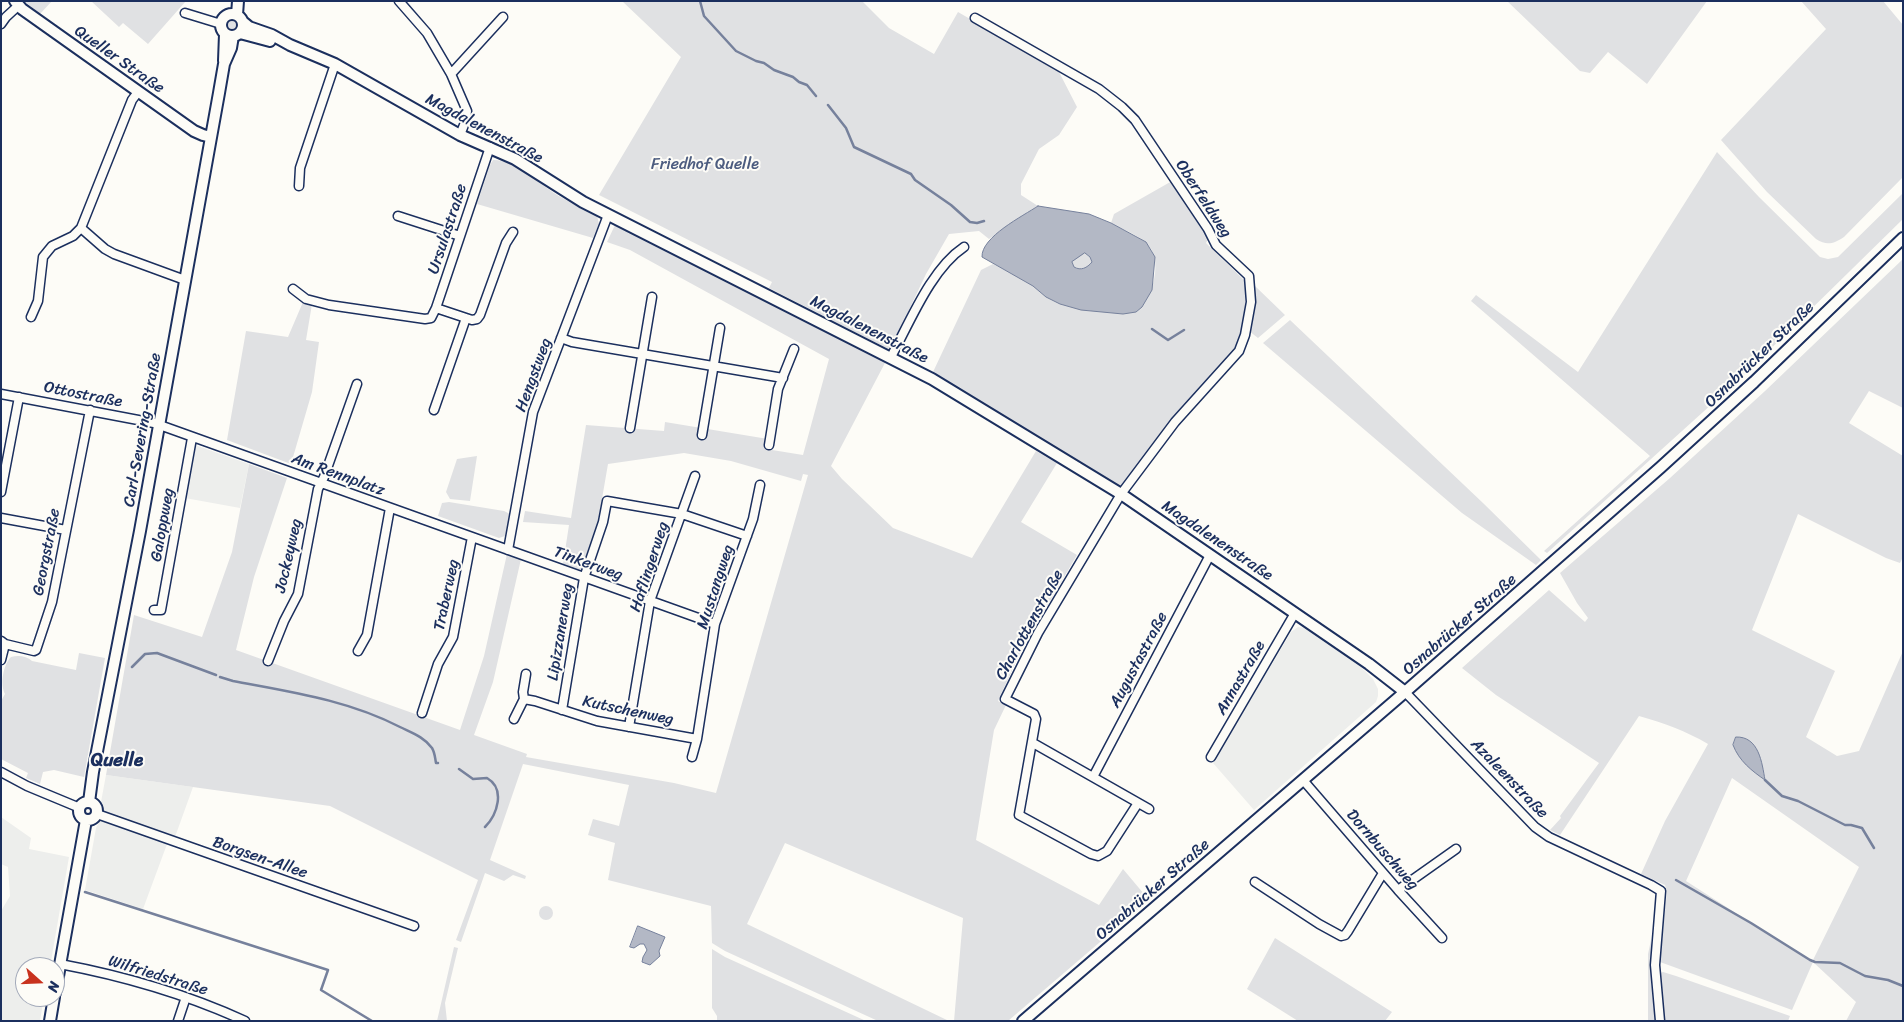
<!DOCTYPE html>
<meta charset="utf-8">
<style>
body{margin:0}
#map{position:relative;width:1904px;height:1022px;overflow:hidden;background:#fdfcf7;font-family:Sriracha,sans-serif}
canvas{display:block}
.frame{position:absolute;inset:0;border:2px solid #1b2f5e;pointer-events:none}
.north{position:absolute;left:15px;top:957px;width:50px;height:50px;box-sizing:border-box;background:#fdfcf7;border:1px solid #a3aaba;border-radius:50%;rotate:110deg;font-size:14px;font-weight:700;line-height:20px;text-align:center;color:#1b2f5e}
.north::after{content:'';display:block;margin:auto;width:18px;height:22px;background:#c8321e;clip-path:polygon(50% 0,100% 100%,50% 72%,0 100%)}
</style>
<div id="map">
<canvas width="1904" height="1022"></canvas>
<div class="frame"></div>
<div class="north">N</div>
</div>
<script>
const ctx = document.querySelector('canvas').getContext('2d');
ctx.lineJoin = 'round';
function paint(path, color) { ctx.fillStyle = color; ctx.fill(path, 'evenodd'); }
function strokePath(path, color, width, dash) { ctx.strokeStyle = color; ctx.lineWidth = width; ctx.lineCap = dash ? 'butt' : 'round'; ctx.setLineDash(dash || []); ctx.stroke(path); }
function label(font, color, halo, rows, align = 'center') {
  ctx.font = font + ' Sriracha,sans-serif'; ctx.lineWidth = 4; ctx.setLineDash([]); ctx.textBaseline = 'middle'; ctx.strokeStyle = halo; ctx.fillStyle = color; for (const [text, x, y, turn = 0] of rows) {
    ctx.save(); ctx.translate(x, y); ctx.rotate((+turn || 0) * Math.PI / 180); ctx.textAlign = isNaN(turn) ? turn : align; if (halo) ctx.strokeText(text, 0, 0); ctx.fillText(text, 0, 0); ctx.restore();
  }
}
paint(new Path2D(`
 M195 445 249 464 240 508 185 498Z
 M1298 627 1306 628 1358 664 1373 679 1378 689V696L1376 702 1254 810 1213 763 1291 632Z
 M106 775 193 787 175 837 170 836 143 909 85 890 96 828 104 813 101 802Z
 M1 817 31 838 29 849 69 857 50 967H25V997H44L40 1021H1V911L10 896 8 867 1 864Z`), '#edeeec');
paint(new Path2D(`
 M24 1H52L40 14Z
 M91 1H186L148 44 123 23 119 27Z
 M622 1H862L889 28 934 54 958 12 1058 70 1077 107 1059 135 1039 149 1021 184V195L1038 206 989 239 979 231 949 234 926 274 890 350 769 288 772 282 599 195 681 57Z
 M1507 1H1707L1647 84 1608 52 1590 73 1580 71Z
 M1801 1H1883L1903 25V177L1844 237C1833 244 1827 246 1816 239L1767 192 1721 140 1826 29Z
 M226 25a6 6 0 1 1 12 0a6 6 0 1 1-12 0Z
 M1717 152 1759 197 1820 257 1828 259 1838 257 1903 193V219L1744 375 1547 553 1544 551 1650 456 1471 301 1476 295 1578 372Z
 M493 160C513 159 542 186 559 196 571 203 584 210 597 216L599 224 593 238 477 204 490 165Z
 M1172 181 1210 236 1206 243 1245 281C1247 305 1244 327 1236 350L1125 486 1120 487 933 372 981 270 993 264C1005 270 1019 276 1031 284 1037 288 1042 295 1049 298 1077 312 1106 312 1136 312 1153 297 1165 259 1145 242 1136 234 1121 229 1111 223L1114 214Z
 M615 225 886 361 831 466 842 479 893 528 972 558 1036 451 1057 463 1021 522 1077 555 1023 647 998 701 1006 705 994 730 976 840 1099 905 1123 869 1149 900 1008 1021H954L963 918 785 843 747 924 949 1021H878L725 951 712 943 711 906 608 880 615 843 588 835 593 819 619 826 629 785 523 764 490 860 526 876 525 879 513 875 504 881 485 873 461 942 456 940 478 880 330 806 106 775 134 615 202 637 232 552 249 464 287 478 254 577 236 650 460 730 484 656 507 554 521 559 493 682 474 735 527 754 526 757 674 783 716 793 808 475 803 474 801 481 731 461 684 453 608 464 598 522 581 570 563 564 569 525 523 522 525 511 571 518 586 425 664 431 665 422 768 439 766 449 803 455 829 359 630 250 607 242Z
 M1085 253 1090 257 1092 262C1087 268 1081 271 1074 267L1072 262Z
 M1903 259V408L1869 391 1849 423 1903 456V557L1900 563 1886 558 1798 514 1752 630 1835 671 1806 737 1837 756 1859 751 1903 651V1021H1846L1856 1002 1813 962 1792 1010 1660 962 1667 891 1665 885 1641 874 1665 821 1708 744C1686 731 1664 723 1639 716L1560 835 1550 830 1561 818 1560 816 1599 763 1496 695 1462 668 1549 590 1585 622 1588 618 1577 603 1560 573 1670 478 1765 391ZM1732 778 1859 867 1812 962 1686 881Z
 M1255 286 1285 315 1258 338 1249 331Z
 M303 302 312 304 306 340 319 342 312 392 291 464 227 440 246 331 288 337Z
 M1290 320 1483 503 1541 560 1536 565 1462 513 1263 343Z
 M477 456 470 501 450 499 446 492 457 459Z
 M449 502 504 511 510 514 505 536 499 538 438 516 442 503Z
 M79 653 105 658 84 777 54 770 43 772 40 784 26 778 28 773 1 759V701L5 694C0 684 3 665 11 657 18 655 27 656 32 661L76 670Z
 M539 913a7 7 0 1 1 14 0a7 7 0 1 1-14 0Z
 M1275 938 1392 1012 1385 1021H1298L1247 989Z
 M1651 940V981L1655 1021H1648V954Z
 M454 947 458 948 445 1003 447 1021H437Z
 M712 949 725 957 866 1021H717V1016L712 1008Z
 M1663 972 1676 976 1790 1016 1788 1021H1664L1660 973Z`), '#e0e1e3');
const water = new Path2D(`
 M1038 206 1089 214 1111 223 1146 242 1155 257 1152 290 1142 307 1136 312 1123 314 1081 310 1060 304 1046 297 1033 286 982 257C981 237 1023 216 1038 206ZM1085 253 1090 257 1092 262C1087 268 1081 271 1074 267L1072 262Z
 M1736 737C1759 736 1762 763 1765 780 1752 771 1739 761 1733 745Z
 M638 926 665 937 659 951 660 956 650 965 642 962 643 957 647 950 644 944H640L634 948 630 947Z`);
paint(water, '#b3b8c5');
strokePath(water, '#76819c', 1);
strokePath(new Path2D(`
 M700 1 704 16 736 51 756 61 764 63 774 70 793 77 799 82 807 85 816 96
 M828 105 846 128 854 147 911 174 915 180 951 205 970 222 977 223 984 221
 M1152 329 1168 340 1184 330
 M132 667 145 654 157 653 216 675
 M220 677 233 681C291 692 348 700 400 727 412 733 424 737 432 748 435 753 435 758 436 763H438
 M459 769 473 779 487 778C506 789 497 815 485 827
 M1765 780 1782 796 1798 801 1845 825H1851L1862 828 1874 848
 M1676 880 1751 923 1810 960 1815 962 1840 963 1865 976 1888 980 1903 986
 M85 892 328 970 321 990 372 1021`), '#76819c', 2.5);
const street = new Path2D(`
 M399 1 427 33 451 74 467 111 466 120 460 135
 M185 13 221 24
 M975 18 1099 89 1122 107 1135 120 1208 229 1216 245 1249 276 1251 302 1245 335 1239 351 1175 422 1121 494 1038 633 1005 699 1034 714 1036 719 1019 815 1091 854 1098 856 1107 851 1138 803
 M1 24 6 17 18 6
 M451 74 503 17
 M299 186 300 168 335 64
 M398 216 460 236
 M81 228 105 249 114 254 185 280
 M293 289 306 299 329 305 425 319 431 318 436 308 490 147
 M436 308 472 320 477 319 480 315 506 243 513 232
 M31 317 38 301 43 257 52 246 73 236 81 228 132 100 138 92
 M561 338 572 342 783 378
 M891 357C910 322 931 269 964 247
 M1 394 154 423 715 624
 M434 410 466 318
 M630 428 652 297
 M702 435 720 328
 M769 445 778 389 794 349
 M1 492 19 397
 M1 518 66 530
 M508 550 533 412 608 215
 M154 610H161L192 438
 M1 641 5 644 34 651 36 650 52 602 90 410
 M358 651 367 635 390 508
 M1 660 5 644
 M268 661 284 621 298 594 318 489 324 477 357 384
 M1405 692 1535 827 1549 837 1651 885 1661 891 1655 965 1660 1021
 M524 699 523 692 526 674
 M562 710 584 578 603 522 607 501 682 514 747 536
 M422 713 438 664 453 637 472 537
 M514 719 524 699 535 701 597 721 697 739
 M629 727 650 601 695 476
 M1033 743 1149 809
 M692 757 697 739 715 624 753 519 760 485
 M1211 757 1295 613
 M1 772 27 786 80 808
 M1093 777 1210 555
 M1303 780 1398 890 1442 938
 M97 814 414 926
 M1255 882 1319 924 1341 936 1345 935 1348 931 1383 873
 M1398 890 1456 849
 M60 964C124 976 186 994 245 1021
 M178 1021 186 997`);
const secondary = new Path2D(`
 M15 1 22 9 194 131 203 135 211 137
 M221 25a11 11 0 1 1 22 0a11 11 0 1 1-22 0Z
 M237 15 238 1
 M243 22 249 27 272 35 290 45 335 64 460 135 515 159 583 202 932 379 1121 494 1369 664 1405 692
 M240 33 270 41
 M224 61 225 34
 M79 811a9 9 0 1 1 18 0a9 9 0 1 1-18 0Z
 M89 802 93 772 140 531 219 93 224 64 231 48 233 36
 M55 993 86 820
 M50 1021 54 997
 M1023 1021 1405 692 1661 467 1754 382 1903 238`);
strokePath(street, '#1b2f5e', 11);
strokePath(secondary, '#1b2f5e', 14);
strokePath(street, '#fdfcf7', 8);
strokePath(secondary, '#fdfcf7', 10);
label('16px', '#1b2f5e', '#fdfcf7', [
 ["Queller Straße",119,60,35],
 ["Magdalenenstraße",484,129,28],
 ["Oberfeldweg",1203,199,57],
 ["Ursulastraße",448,229,-72],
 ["Magdalenenstraße",869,330,27],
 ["Osnabrücker Straße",1760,355,-44],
 ["Hengstweg",534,375,-70],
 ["Ottostraße",83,395,11],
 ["Carl-Severing-Straße",143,430,-80],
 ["Am Rennplatz",338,475,20],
 ["Galoppweg",163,525,-80],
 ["Magdalenenstraße",1217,541,34],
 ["Georgstraße",47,552,-79],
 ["Jockeyweg",289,556,-77],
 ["Tinkerweg",588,564,20],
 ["Haflingerweg",650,567,-72],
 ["Mustangweg",716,587,-72],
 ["Traberweg",447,595,-78],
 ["Charlottenstraße",1030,625,-61],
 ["Osnabrücker Straße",1460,625,-41],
 ["Lipizzanerweg",561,632,-81],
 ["Augustastraße",1139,660,-62],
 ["Annastraße",1241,678,-60],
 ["Kutschenweg",628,711,12],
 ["Azaleenstraße",1509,779,46],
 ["Dornbuschweg",1382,850,49],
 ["Borgsen-Allee",260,858,19],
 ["Osnabrücker Straße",1153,890,-41],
 ["Wilfriedstraße",158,976,17]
]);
label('16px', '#4c5c7f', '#fdfcf7', [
 ["Friedhof Quelle",705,165]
]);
label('bold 19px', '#1b2f5e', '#fdfcf7', [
 ["Quelle",117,761]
]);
</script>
